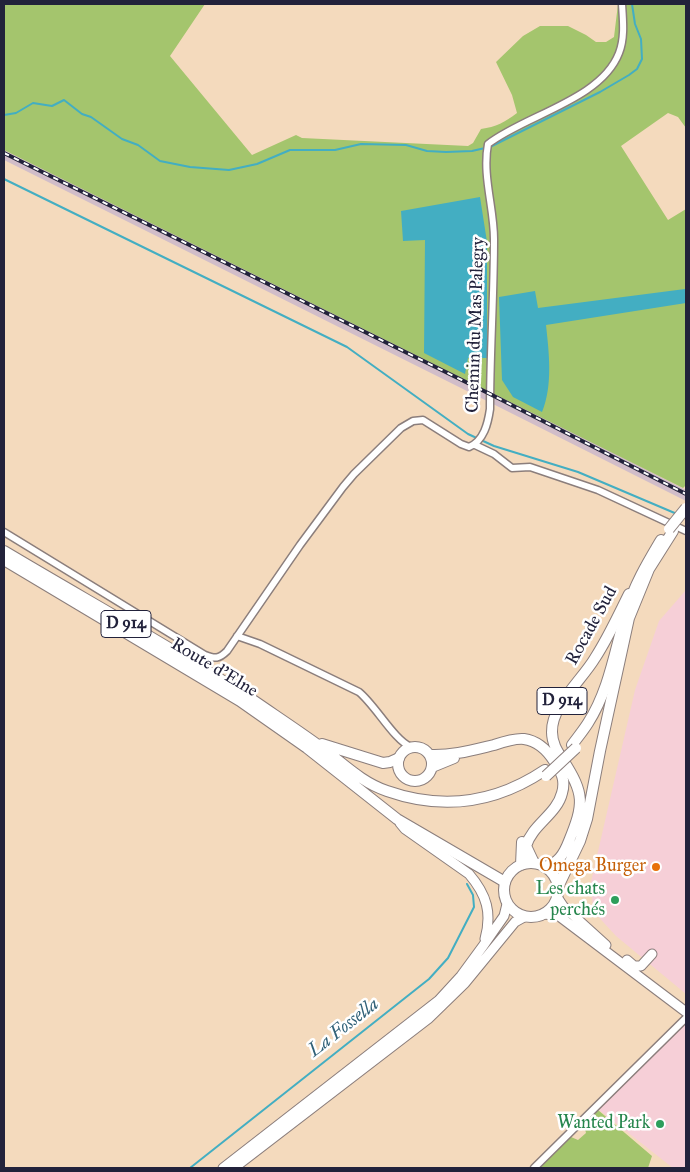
<!DOCTYPE html>
<meta charset="utf-8">
<style>
body{margin:0}
#map{position:relative;width:690px;height:1172px;overflow:hidden;background:#f4dabd;font-family:"IM FELL Great Primer",serif}
canvas{display:block}
.frame{position:absolute;inset:0;border:5px solid #22223b;pointer-events:none}
</style>
<div id="map">
<canvas width="690" height="1172"></canvas>
<div class="frame"></div>
</div>
<script>
const ctx = document.querySelector('canvas').getContext('2d');
ctx.lineJoin = 'round';
function paint(path, color) { ctx.fillStyle = color; ctx.fill(path, 'evenodd'); }
function strokePath(path, color, width, dash) { ctx.strokeStyle = color; ctx.lineWidth = width; ctx.lineCap = dash ? 'butt' : 'round'; ctx.setLineDash(dash || []); ctx.stroke(path); }
function label(font, color, halo, rows, align = 'center') {
  ctx.font = font + ' "IM FELL Great Primer",serif'; ctx.lineWidth = 5; ctx.setLineDash([]); ctx.textBaseline = 'middle'; ctx.strokeStyle = halo; ctx.fillStyle = color; for (const [text, x, y, turn = 0] of rows) {
    ctx.save(); ctx.translate(x, y); ctx.rotate((+turn || 0) * Math.PI / 180); ctx.textAlign = isNaN(turn) ? turn : align; if (halo) ctx.strokeText(text, 0, 0); ctx.fillText(text, 0, 0); ctx.restore();
  }
}
paint(new Path2D(`
 M686 590V994L616 936 593 911 591 882 635 690 659 621Z
 M686 1019V1168H673L599 1110Z`), '#f6cfd7');
paint(new Path2D(`
 M4 150 488 389 487 401 4 160Z
 M494 392 686 490V501L493 404Z`), '#d1bdc9');
paint(new Path2D(`
 M4 4H205L170 56 252 155 296 135 302 138 468 146 473 143 481 129C496 127 505 122 517 113L512 95 496 62 523 36 540 26H568L586 35 596 42H606L614 37 618 4H686V128L678 117 668 113 621 146 668 220 686 209V485L683 488 4 150Z
 M598 1110 652 1156 648 1168H539L571 1137 578 1140 586 1133 584 1125Z`), '#a4c56d');
paint(new Path2D(`
 M480 197 487 242V358H468L465 374 424 353 425 240 403 241 401 211Z
 M685 289 686 303 546 325C549 353 553 385 542 412L513 397 502 380 499 297 535 291 538 308Z`), '#43aec2');
strokePath(new Path2D(`
 M4 115 16 113 33 103 52 106 64 100 82 114 91 117 122 139 138 145 160 161 190 167 229 170 257 164 290 150H335L361 144 406 145 427 151 446 152 472 151 485 148
 M490 147 600 92 629 75 637 69 642 59 641 39 635 24 632 4
 M4 179 347 347 468 434 494 446 578 472 677 514
 M190 1168 429 979 448 958 474 907 473 895 467 884`), '#43aec2', 2);
const minor = new Path2D(`
 M475 445 494 454 512 468 530 467 598 490 686 531
 M4 532 205 655C215 659 219 659 227 651L300 545 343 487 354 474 401 428 413 421 423 420 461 444 469 447C484 441 488 423 490 409 490 353 494 296 494 239 494 208 482 175 488 144 525 115 601 100 619 53 625 38 623 20 622 4
 M237 636 260 644 359 692C376 706 394 740 411 747
 M534 1168 686 1018`);
const secondary = new Path2D(`
 M400 823 405 829 469 874C487 895 492 913 485 939
 M557 897 563 906 606 945
 M545 914 559 916 686 1012
 M627 960 634 966H641L652 954
 M223 1168 439 1000 461 976 483 946 504 916 507 904
 M234 1168 428 1019 465 983 515 922 524 917`);
const primary = new Path2D(`
 M398 764a17 17 0 1 1 34 0a17 17 0 1 1-34 0Z
 M430 755C452 756 473 750 494 745 503 742 515 738 524 739 538 741 547 750 554 761 561 772 566 780 562 793 557 814 532 825 526 846L534 863
 M432 767 454 758
 M504 890a27 27 0 1 1 54 0a27 27 0 1 1-54 0Z
 M521 865 522 842
 M544 867C558 864 564 854 569 841 584 804 585 794 563 760 557 751 552 743 552 732 551 706 582 680 595 658 608 638 618 616 629 594
 M558 887 580 841 587 819 600 751 629 618 649 569 673 531`);
const trunk = new Path2D(`
 M4 551C86 600 170 646 250 698 273 714 296 729 318 745 341 761 360 782 387 791 444 811 496 803 545 770
 M4 560 240 701 307 748 397 819 505 882
 M322 744 383 763 390 762 399 758
 M572 745C577 738 583 731 588 723 610 689 615 648 627 610 634 585 648 562 661 540`);
strokePath(minor, '#8b7e7c', 9);
strokePath(secondary, '#8b7e7c', 11);
strokePath(primary, '#8b7e7c', 12);
strokePath(trunk, '#8b7e7c', 12);
strokePath(minor, '#fff', 6);
strokePath(secondary, '#fff', 9);
strokePath(primary, '#fff', 10);
strokePath(trunk, '#fff', 10);
const rail = new Path2D(`
 M4 153 490 394 686 494`);
strokePath(rail, '#22223b', 4);
strokePath(rail, '#fff', 2, [5.5]);
const primaryBridge = new Path2D(`
 M669 529 686 508`);
const trunkBridge = new Path2D(`
 M546 776 576 748`);
strokePath(primaryBridge, '#8b7e7c', 12, []);
strokePath(trunkBridge, '#8b7e7c', 12, []);
strokePath(primaryBridge, '#fff', 10);
strokePath(trunkBridge, '#fff', 10);
for (const [x, y, r, color] of [
 [656,867,5,"#e8710a"],
 [615,900,5,"#2e9e5b"],
 [660,1124,5,"#2e9e5b"]
]) { const dot = new Path2D(); dot.arc(x, y, r, 0, 2 * Math.PI); ctx.fillStyle = color; ctx.fill(dot); strokePath(dot, '#fff', 2); }
for (const [x, y, w] of [
 [126,624,50],
 [562,701,50]
]) { const box = new Path2D(); box.roundRect(x - w / 2, y - 13.5, w, 27, 4); ctx.fillStyle = '#fff'; ctx.fill(box); strokePath(box, '#22223b', 1); }
label('bold 16px', '#22223b', null, [
 ["D 914",126,624],
 ["D 914",562,701]
]);
label('18px', '#22223b', '#fff', [
 ["Chemin du Mas Palegry",476,325,-88],
 ["Rocade Sud",592,626,-61],
 ["Route d'Elne",214,668,31]
]);
label('18px', '#c56008', '#fff', [
 ["Omega Burger",646,867]
], 'right');
label('18px', '#27864d', '#fff', [
 ["Les chats",605,890],
 ["perchés",605,911],
 ["Wanted Park",650,1124]
], 'right');
label('italic 19px', '#316178', '#fff', [
 ["La Fossella",344,1028,-38]
]);
</script>
